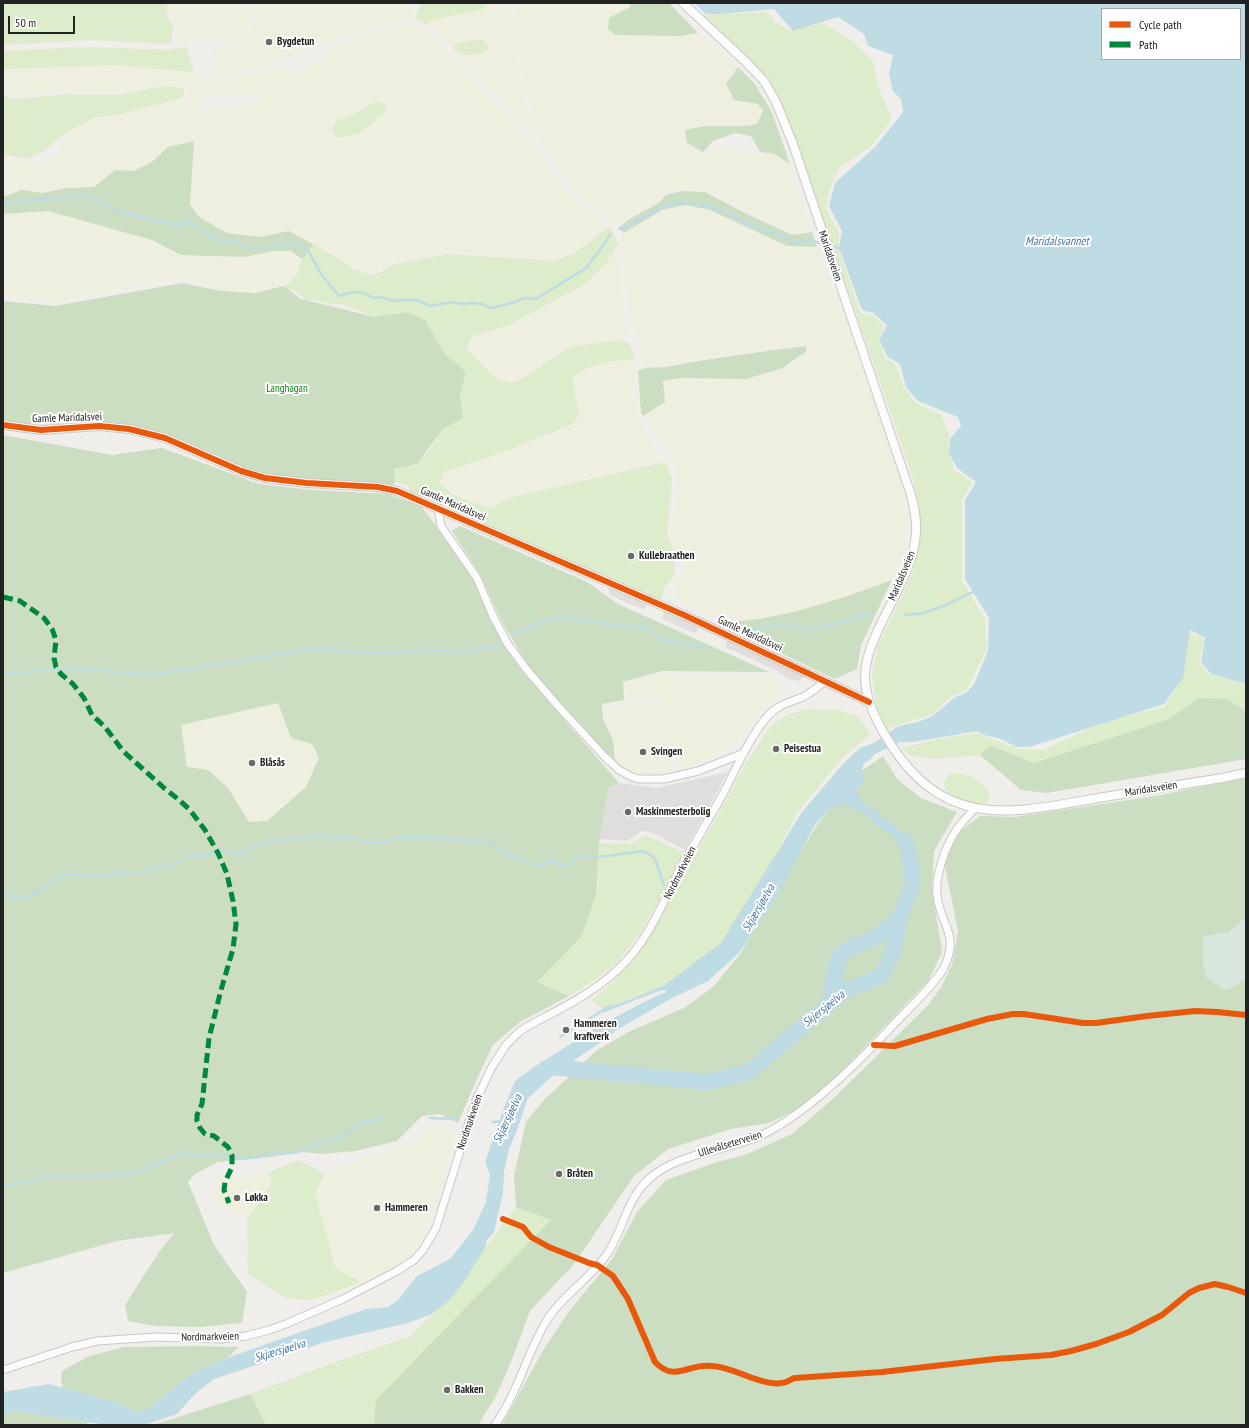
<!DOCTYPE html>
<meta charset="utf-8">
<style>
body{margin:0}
#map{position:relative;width:1249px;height:1428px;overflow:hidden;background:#f0eeeb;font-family:"PT Sans Narrow",sans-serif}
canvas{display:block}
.frame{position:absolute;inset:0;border:4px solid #222;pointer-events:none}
.legend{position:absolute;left:1101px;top:8px;width:140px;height:52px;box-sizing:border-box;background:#fff;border:1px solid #a7a7a7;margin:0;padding:5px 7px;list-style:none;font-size:12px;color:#222}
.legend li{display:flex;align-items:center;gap:8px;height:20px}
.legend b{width:20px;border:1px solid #a7a7a7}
.scale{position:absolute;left:8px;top:16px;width:67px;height:18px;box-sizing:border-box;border:2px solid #222;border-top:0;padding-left:5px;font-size:12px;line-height:14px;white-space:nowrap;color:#222;-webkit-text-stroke:3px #fff;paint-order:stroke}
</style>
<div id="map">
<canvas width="1249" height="1428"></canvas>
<div class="frame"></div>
<ul class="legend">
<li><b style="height:5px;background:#e8590c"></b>Cycle path</li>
<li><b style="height:5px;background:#00873e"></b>Path</li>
</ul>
<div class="scale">50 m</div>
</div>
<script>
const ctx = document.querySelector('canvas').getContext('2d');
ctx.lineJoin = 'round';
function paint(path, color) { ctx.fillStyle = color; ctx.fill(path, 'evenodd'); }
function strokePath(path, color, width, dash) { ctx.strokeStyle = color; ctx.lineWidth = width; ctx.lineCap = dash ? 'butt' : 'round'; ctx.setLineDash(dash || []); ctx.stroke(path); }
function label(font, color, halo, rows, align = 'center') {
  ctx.font = font + ' "PT Sans Narrow",sans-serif'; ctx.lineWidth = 4; ctx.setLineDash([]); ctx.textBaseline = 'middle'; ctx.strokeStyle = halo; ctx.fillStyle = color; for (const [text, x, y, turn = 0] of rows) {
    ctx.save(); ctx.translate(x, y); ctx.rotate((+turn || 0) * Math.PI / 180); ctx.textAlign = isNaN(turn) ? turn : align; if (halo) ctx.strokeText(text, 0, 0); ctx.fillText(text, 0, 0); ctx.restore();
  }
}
paint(new Path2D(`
 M728 772 685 850 651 832 642 831 627 841 598 839 608 788 619 783 657 788Z`), '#dfdedc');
paint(new Path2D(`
 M171 3H249V18L247 33 239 42 218 39 175 42 176 23 168 14 170 5Z
 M254 3H417L410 18 302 50 291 58 240 74 217 76 212 49 239 48 252 32Z
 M486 3H510L514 31 516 61 525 102 534 125 535 137 463 61V55L481 54 488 49 487 43 482 39 458 43 452 48 431 26 432 20 484 9Z
 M514 3H631L630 7 609 18 615 35 680 36 698 33 738 67 726 84 734 99 758 104 763 110 757 124 746 126 686 130 685 143 706 155 726 147 747 156 760 152 775 154 790 164 811 231 793 234 704 191 680 190 664 193 659 201 613 227 578 195 539 141 538 126 528 100 520 59 518 32Z
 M412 24 429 33 533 142 564 188 607 227 575 253 553 260 449 253 394 262 379 270 370 272 353 269 336 257 289 231 260 237 227 233 198 216 190 204 193 141 168 147 153 161 134 171 115 170 94 187 67 188 42 193 22 190 3 195V157L35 163 48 160 57 154 64 138 71 131 95 118 116 116 143 108 182 99 186 96 187 92 185 87 163 85 122 93 67 92 37 94 16 98 3 94V69L116 65 194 72 200 79 217 80 284 67 294 72 327 59 329 48 390 27ZM259 94V100L251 104 197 112 200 100 220 95ZM375 102 386 111 336 121 363 110Z
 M685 206 710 211 787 247 795 248H818L903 483 909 515 904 552 899 567 892 580 845 597 791 612 747 621H738L676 601 674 585 687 566 685 560 675 549 670 532 678 494 676 473 671 456 651 431 645 416 665 402 664 381 684 379 744 380 784 369 808 352 809 344 779 349 726 355 660 367 645 366 629 309 620 237 661 211Z
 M48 211 152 240 181 255 244 257 274 251H291L297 256 300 264 296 274 283 285 257 291H223L194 281 174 278 151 281 59 303 3 294V214Z
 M618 245 623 315 628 338 576 346 561 351 529 375 512 382 496 379 468 348 473 338 478 335 510 325 587 284 607 262Z
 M634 360 637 413 646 434 659 456 652 463 517 496 490 507 467 500 451 493 439 482 444 472 498 454 573 425 579 415 572 378 585 369 607 362Z
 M661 673 769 674 781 686 783 697 763 709 726 751 686 768 675 762 663 700 638 702 628 695 624 683Z
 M278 703 291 738 312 744 319 759 306 787 267 821 249 822 228 788 208 770 187 768 181 725Z
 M661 703 674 773 652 777 628 770 617 764 614 739 605 717 603 706Z
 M428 1121 455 1133 431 1222 415 1251 392 1269 361 1282 335 1267 315 1193 325 1175 366 1157 416 1144Z
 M267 1173 272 1182 266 1201 247 1220 231 1210 221 1208 207 1199 219 1178Z`), '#efefdf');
paint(new Path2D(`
 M3 3H168L166 13 173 26 171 44 89 40 3 45Z
 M421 3H486L484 9 432 20 427 24 415 19Z
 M767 12 776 24 792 30 823 23 851 40 873 61 879 89 892 119 872 146 839 167 829 191 826 209 838 231 840 253 860 312 873 316 884 325 879 341 885 358 896 365 904 387 915 403 941 415 949 433 948 445 954 470 973 482 962 500V581L985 619 987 648 967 690 951 696 935 713 884 730 876 704 872 676 878 646 913 572 920 513 912 474 786 113 764 75 702 15Z
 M482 39 487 44 488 49 481 54 463 55 452 48 458 43Z
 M88 47 168 50 186 47 194 72 116 65 3 69V51Z
 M163 86 183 88 184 94 182 98 117 115 94 117 58 138 46 150 27 159 3 154V96L15 99 66 94 118 95Z
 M375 102 386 104V110C367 127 363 137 336 137L332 129 336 121 363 110Z
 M609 227 613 231 618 244 607 262 586 283 510 325 473 336 466 348 496 379 512 383 528 376 562 352 576 346 619 340 629 343 635 359 607 362 585 369 572 378 579 415 573 424 498 454 444 472 440 482 451 494 489 508 517 496 665 462 672 479 667 535 676 556 674 576 665 586 660 601 410 493 408 485 395 482 394 469 417 464 429 451 443 429 463 418 460 396 466 372 445 354 425 320 408 312 375 317 341 304H330L320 301 306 300 294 290 285 288 284 286 291 281 297 274 302 259 308 253 313 244 336 257 353 269 371 275 381 272 394 264 449 254 555 261 575 253Z
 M1188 631 1204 639 1199 662 1208 674 1246 684V711L1227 699 1199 698 1169 719 1034 763 991 745 980 755 936 759 910 756 902 748 938 739 976 733 1019 749 1043 750 1106 721 1165 707 1182 678Z
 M807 709 837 710 857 716 871 734 843 757 797 813 741 923 704 962 658 990 605 1011 592 1000 612 983 645 942 690 865 748 760 771 726 787 715Z
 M950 774C955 774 961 773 966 775 973 777 995 790 989 800 987 803 984 804 981 804 968 804 930 791 950 774Z
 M645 835 685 853 644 928 619 960 599 977 569 996 537 982 582 936 596 895 599 843 630 844Z
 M299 1160 325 1175 315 1193 335 1267 361 1282 312 1300 286 1298 248 1274 247 1220 272 1182 267 1173Z
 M516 1207 551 1220 489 1285 374 1421 377 1425H266L250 1394 344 1359 411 1336 446 1301Z`), '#ddeccb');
paint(new Path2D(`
 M631 3H669L698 33 680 36 615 35 608 29 609 18 630 7Z
 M738 67 754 83 771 110 790 164 775 154 760 152 751 136 735 133 713 141 703 152 687 143 685 130 705 126H746L757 124 763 110 758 104 734 100 726 84Z
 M194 141 190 204 198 216 227 233 260 237 289 231 313 244 308 253 302 259 291 251H274L244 257 181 255 152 240 48 211 3 214V197L22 190 42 193 67 188 94 187 115 170 134 171 153 161 168 147Z
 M682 191 705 192 741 211 792 235 812 232 817 247 787 246 710 210 685 205 662 210 624 233 619 228 628 220 660 202 666 195Z
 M182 283 222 291 256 293 283 286 301 299 375 317 408 312 425 320 445 354 466 372 460 396 463 418 443 429 417 464 394 469 395 482 388 492 265 478 124 427 21 423 3 420V301L55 306Z
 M806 346V352L798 357 783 368 746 379 683 378 663 381 665 402 643 416 641 413 638 371C645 366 657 368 665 367 712 358 759 352 806 346Z
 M3 435 112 455 162 448 259 484 312 490 387 494 421 506 473 575 511 654 521 670 619 783 608 788 599 843 596 895 582 936 537 982 569 996 520 1022 493 1045 475 1083 458 1123 440 1114 422 1116 397 1141 355 1151 321 1154 303 1152 272 1157 218 1162 195 1174 188 1182 214 1245 247 1292 242 1323 199 1327 155 1326 128 1321 125 1305 157 1255 174 1233 117 1241 3 1273ZM278 703 291 738 312 744 319 758 306 787 267 821 249 822 228 788 208 770 187 767 181 725Z
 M460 526 587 582 618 604 769 672 662 671 623 682 624 700 602 704 603 719 613 740 615 760 604 754 530 668 502 622 480 574 452 531Z
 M892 580 861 645 857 669 835 679 739 633 738 621C750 621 762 618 774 616 815 608 854 594 892 580Z
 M1199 698 1227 699 1246 711V759L1047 793 1021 790 980 755 990 745 1034 763 1169 719Z
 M883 756 897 779 921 798 957 812 934 851 932 889 942 952 929 980 812 1102 769 1123 731 1129 668 1149 634 1176 574 1264 530 1311 511 1362 495 1398 478 1425H377L374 1421 376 1400 551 1220 516 1207 514 1176 526 1122 543 1101 596 1051 628 1032 686 1007 713 987 740 954 817 825 859 773Z
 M1246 778V918L1229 932 1204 937 1203 963 1207 978 1226 990 1246 979V1425H502L542 1352 570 1310 612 1259 637 1212 666 1180 717 1162 745 1155 792 1134 836 1096 928 1005 940 989 952 965 958 931 943 857 959 832 980 816 1015 817 1155 796Z
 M196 1346 239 1347 227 1358 190 1375 148 1409 137 1412 113 1401 63 1388 61 1379 62 1371 89 1356 124 1347Z
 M250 1394 266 1425H153Z
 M14 1411 88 1422 86 1425H3V1416Z`), '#cbdec1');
paint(new Path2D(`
 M1246 918V979L1226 990 1207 978 1203 963V937L1229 932Z`), '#d9e6de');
paint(new Path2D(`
 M609 587 647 604 644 609 629 604 609 594Z
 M664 611 700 626 695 633 662 619Z
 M728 639 805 675 799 681 788 679 776 670 725 647Z`), '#e0dfde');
paint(new Path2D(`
 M694 3H1246V684L1211 674 1201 662 1205 638 1190 630 1183 678 1164 704 1029 747H1016L1001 739 984 735 977 731 913 742H900L875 754 871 759 864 763 862 769 864 783 857 788V793L864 803 895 826 909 841 915 860 907 862 901 841 879 827 866 815 843 803 830 809 815 825 779 894 739 953 708 981 672 998 615 1031 610 1036 558 1071 528 1098 516 1133 509 1149 504 1171 503 1193 494 1232 487 1240 485 1248 461 1286 448 1301 432 1314 408 1323 325 1342 214 1379 195 1394 177 1414 144 1425H107L14 1411 3 1416V1392L49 1384 113 1401 137 1412 148 1409 190 1375 227 1358 366 1309 388 1307 398 1300 417 1276 450 1259 473 1230 486 1202 490 1175 485 1162 505 1105 515 1081 537 1065 588 1033 593 1029 646 1001 666 992 665 990 659 991 602 1013 604 1007 622 1003 665 985 721 943 802 812 843 764 860 748 874 743 899 726 918 722 933 716 954 698 967 692 974 684 988 651 989 618 965 579V500L976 482 957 468 949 453 950 439 961 426 958 417 918 401 906 387 900 364 888 357 879 340 887 325 873 313 862 310 839 248 842 231 829 206 835 183 875 147 903 112 901 99 893 91 889 74 893 55 868 46 864 34 838 17 793 31 774 9 719 14H706ZM1102 9H1240V59H1102Z`), '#bfdbe3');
strokePath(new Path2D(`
 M3 204 84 195 99 201 116 211 176 225 189 222C208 235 212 243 237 241L248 248 256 249 296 242 309 252 321 274 339 296 352 292 364 293 373 298 379 297 395 301 402 300H417L430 306 453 302 462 304 472 303 483 304 488 307 492 308 515 302 524 298 536 299 586 268 606 242 610 234
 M619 229 629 226 664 206 688 203 711 207 734 216 747 224 775 233 793 242 811 241 824 244
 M829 246 839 248
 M905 615 924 613 946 605 973 592
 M748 630 779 625 816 629 873 613
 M515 634 536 624 559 617 599 623 647 628 660 639 703 647 707 646
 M3 672 20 673 50 669H84L149 675 313 649 374 653 444 650 460 653 501 645
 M3 894 23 899 28 897 63 875 75 874 90 876H106L120 873 144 872 156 867H170L188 857 228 851 238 854 246 852 258 844 269 842 326 835 334 840 341 836 356 839 368 843 384 842 405 837 452 838 471 842 486 840 508 855 516 856 532 864H542L553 861 558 864 570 865 574 860 579 857 607 856 642 851 651 855 655 859 664 885
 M560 1037 603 1010
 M430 1118 456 1119
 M493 1122 502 1121
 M3 1186 47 1177H100L115 1174 135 1173 183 1153 194 1156 212 1154 241 1159 258 1157 266 1154 298 1152 308 1147 342 1136 365 1122 383 1118`), '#bfdbe3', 2.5);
strokePath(new Path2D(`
 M829 1003 839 956 852 947 875 938 899 919
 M549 1067 709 1082 749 1072 844 991 882 976 893 952 899 919 913 884 909 853 904 840`), '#bfdbe3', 16);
const minor = new Path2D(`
 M438 508 441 526 477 578 493 616 507 643 527 670 558 706 604 756 619 770 632 777 639 779H664L698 771 744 753
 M3 1370 72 1347 97 1341 156 1337 221 1339 246 1336 269 1330 286 1324 343 1299 397 1271 414 1260 423 1250 436 1228 476 1100 492 1067 506 1045 519 1032 528 1026C558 1010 590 995 615 972 647 944 662 905 680 868 686 857 693 847 699 836 707 822 715 808 723 794 736 769 748 740 766 718 778 704 788 703 803 697 811 693 818 687 825 681
 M495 1425C509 1405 518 1383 527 1361 533 1347 539 1333 547 1320 564 1293 593 1277 609 1251 624 1227 627 1198 650 1178 683 1150 729 1152 766 1133 812 1109 859 1062 894 1024 909 1009 924 994 937 978 947 966 954 946 948 931 944 919 938 908 937 895 935 876 946 843 958 828 963 821 969 815 974 809`);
const tertiary = new Path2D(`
 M683 3 746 62 764 81 776 102 793 144 911 495C914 507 917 519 916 532 914 575 878 617 867 660 860 688 873 716 888 740 944 830 1008 814 1098 798 1139 791 1181 785 1222 778L1246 773
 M3 425 41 430 99 426 129 429 165 438 241 471 265 478 307 483 378 487 397 491 684 615 869 702`);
strokePath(minor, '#c9c8c7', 9);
strokePath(tertiary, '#c9c8c7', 10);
strokePath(minor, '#fdfcfc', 7);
strokePath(tertiary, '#fdfcfc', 8);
strokePath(new Path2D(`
 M3 597 20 601 44 618 52 629 56 640 54 658 56 667 61 674 73 684 84 698 92 715 105 727 123 751 164 788 178 799 190 810 205 830 218 853 227 874 233 901 236 924 233 949 221 990 209 1038 202 1104 197 1115V1121L200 1128 205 1134 214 1136 228 1147 232 1155V1167L225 1182 224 1190 229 1203`), '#00873e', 5, [10, 5]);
strokePath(new Path2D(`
 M3 425 41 430 99 426 129 429 165 438 241 471 265 478 307 483 378 487 397 491 684 615 869 702
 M874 1045 895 1046 987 1019 1013 1014H1024L1083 1023H1096L1147 1016 1195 1011 1217 1012 1246 1015
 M503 1219 523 1227 531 1237 549 1247 589 1263 597 1265 613 1276 628 1299 655 1362C675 1383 688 1363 712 1366 733 1367 751 1381 772 1383 775 1383 779 1384 781 1383 786 1383 791 1379 795 1378L882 1372 995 1359 1051 1355 1071 1351 1096 1344 1129 1332 1162 1315 1189 1293 1199 1288 1215 1284 1228 1287 1246 1293`), '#e8590c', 6);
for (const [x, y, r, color] of [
 [269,42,4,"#6a6968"],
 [631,556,4,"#6a6968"],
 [776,749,4,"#6a6968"],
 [643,752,4,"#6a6968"],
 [252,763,4,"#6a6968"],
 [628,812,4,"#6a6968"],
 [566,1030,4,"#6a6968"],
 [559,1174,4,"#6a6968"],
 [237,1198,4,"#6a6968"],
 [377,1208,4,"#6a6968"],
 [447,1390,4,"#6a6968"]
]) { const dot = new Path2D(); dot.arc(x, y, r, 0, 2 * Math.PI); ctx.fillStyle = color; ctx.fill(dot); strokePath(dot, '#fff', 1.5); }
label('bold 11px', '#222', '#fff', [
 ["Bygdetun",277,42],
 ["Kullebraathen",639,556],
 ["Peisestua",784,749],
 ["Svingen",651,752],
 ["Blåsås",260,763],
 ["Maskinmesterbolig",636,812],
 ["Hammeren",574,1024],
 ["kraftverk",574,1037],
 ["Bråten",567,1174],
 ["Løkka",245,1198],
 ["Hammeren",385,1208],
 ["Bakken",455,1390]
], 'left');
label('11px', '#222', '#fff', [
 ["Maridalsveien",830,256,71],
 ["Gamle Maridalsvei",67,418,-2],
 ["Gamle Maridalsvei",453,504,24],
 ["Maridalsveien",902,576,-67],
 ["Gamle Maridalsvei",750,634,25],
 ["Maridalsveien",1151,789,-9],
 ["Nordmarkveien",680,873,-63],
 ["Nordmarkveien",470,1122,-71],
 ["Ullevålseterveien",730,1144,-17],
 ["Nordmarkveien",210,1337,-1]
]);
label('11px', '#0c8416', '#fff', [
 ["Langhagan",287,389]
]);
label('italic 12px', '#4a7aab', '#fff', [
 ["Maridalsvannet",1057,242],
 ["Skjærsjøelva",759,908,-60],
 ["Skjersjøelva",824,1009,-39],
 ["Skjærsjøelva",508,1119,-65],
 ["Skjærsjøelva",280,1351,-17]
]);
</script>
